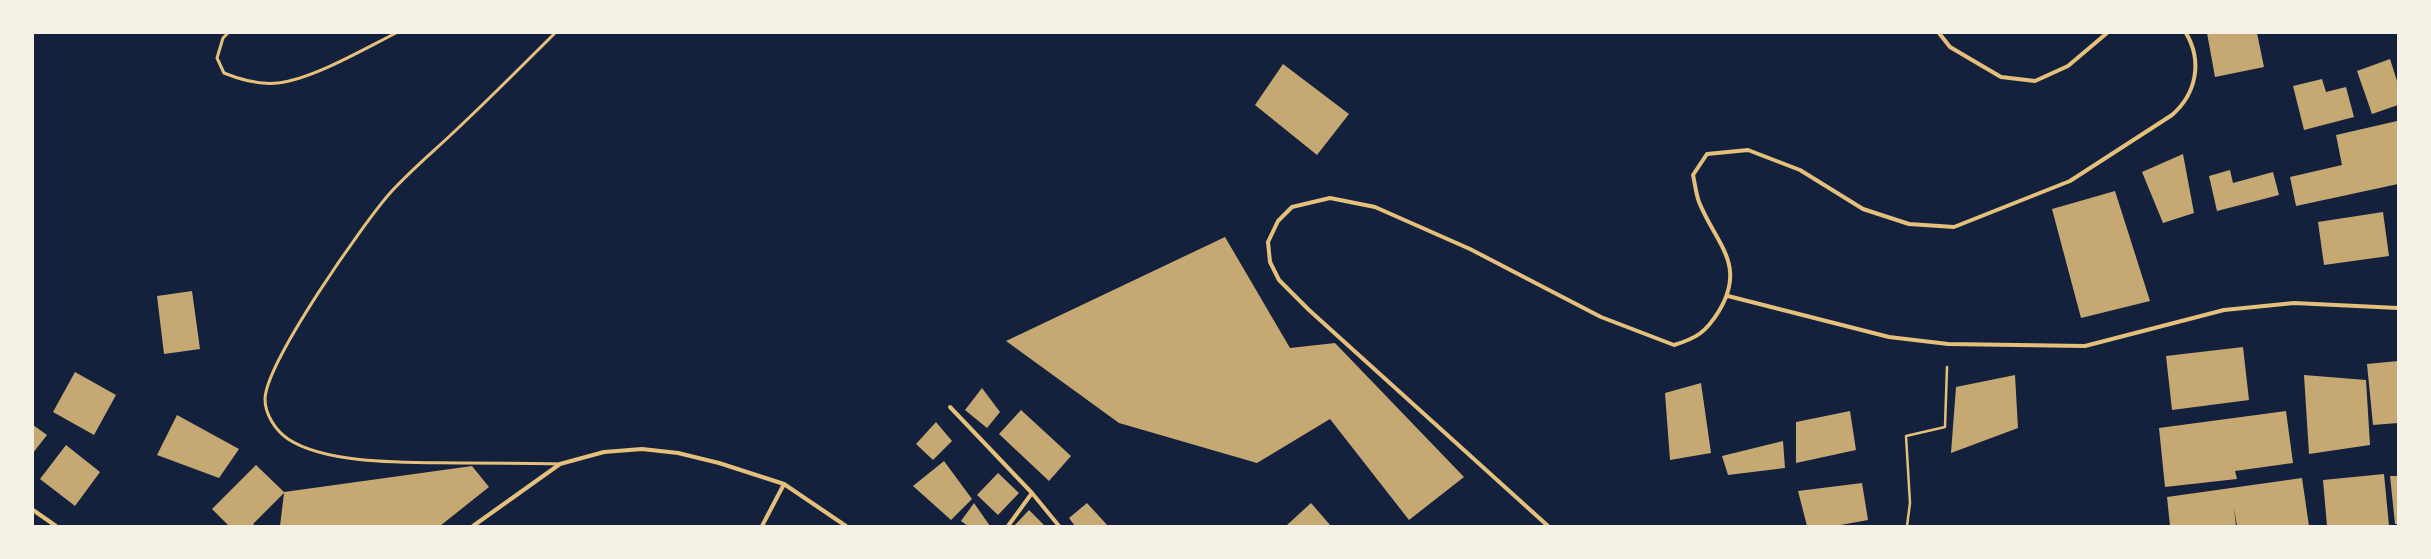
<!DOCTYPE html>
<style>
body{margin:0}
#map{position:relative;width:2431px;height:559px;overflow:hidden;background:#14213d;font-family:"Exo 2",sans-serif}
canvas{display:block}
.frame{position:absolute;inset:0;border:34px solid #f6f1e7;pointer-events:none}
</style>
<div id="map">
<canvas width="2431" height="559"></canvas>
<div class="frame"></div>
</div>
<script>
const ctx = document.querySelector('canvas').getContext('2d');
ctx.lineJoin = 'round';
function paint(path, color) { ctx.fillStyle = color; ctx.fill(path, 'evenodd'); }
function strokePath(path, color, width, dash) { ctx.strokeStyle = color; ctx.lineWidth = width; ctx.lineCap = dash ? 'butt' : 'round'; ctx.setLineDash(dash || []); ctx.stroke(path); }
paint(new Path2D(`
 M2207 33H2257L2264 67 2215 77Z
 M2390 59 2398 84V105L2372 114 2357 71Z
 M1283 64 1349 114 1317 155 1255 105Z
 M2322 79 2326 92 2346 87 2354 117 2304 130 2293 86Z
 M2397 121 2398 184 2296 206 2290 177 2342 165 2336 135Z
 M2183 154 2194 213 2163 223 2142 172Z
 M2230 170 2233 183 2273 172 2279 195 2217 211 2209 176Z
 M2115 191 2150 301 2081 318 2052 209Z
 M2383 212 2389 256 2324 265 2318 222Z
 M1225 237 1290 348 1335 343 1464 477 1409 520 1330 419 1257 463 1119 423 1006 341Z
 M192 291 200 349 164 354 157 296Z
 M2243 347 2249 400 2172 410 2166 356Z
 M2398 361V423L2373 425 2367 364Z
 M75 372 116 395 94 435 53 412Z
 M2015 375 2018 428 1951 453 1956 387Z
 M2304 375 2366 380 2370 445 2309 454Z
 M1701 383 1711 453 1670 460 1665 393Z
 M982 388 1000 412 987 428 965 410Z
 M1021 410 1071 456 1049 481 999 434Z
 M1850 411 1856 450 1796 463V422Z
 M2286 411 2293 463 2235 471 2237 479 2165 487 2159 428Z
 M177 415 239 449 219 478 157 455Z
 M936 422 952 441 933 460 916 444Z
 M33 425 47 435 33 453Z
 M1783 441 1785 468 1728 475 1722 456Z
 M66 445 100 472 75 506 40 479Z
 M944 461 972 499 951 520 913 486Z
 M256 465 284 492 472 466 489 487 440 526H280L284 493 253 524 255 526H229L212 509Z
 M998 473 1019 493 998 515 977 495Z
 M2384 474 2389 526H2327L2323 480Z
 M2390 476H2398V524H2395Z
 M2302 478 2309 526H2237L2234 508 2236 526H2170L2167 497Z
 M1862 483 1868 520 1835 526H1807L1798 491Z
 M974 503 990 526H968L961 521Z
 M1087 503 1108 526H1075L1069 518Z
 M1311 503 1331 526H1289L1287 525Z
 M1029 510 1045 526H1014Z`), '#c6a872');
strokePath(new Path2D(`
 M1907 526 1910 503 1906 436 1945 427 1947 367`), '#e5c07b', 2.5);
strokePath(new Path2D(`
 M228 33 223 38 217 58 224 73C241 80 259 85 278 83 313 79 364 49 396 33
 M555 33C522 66 489 99 455 131 434 151 411 170 391 192 364 222 266 362 265 399 265 414 275 430 288 439 329 466 416 462 464 463 496 463 528 463 560 464`), '#e5c07b', 3);
strokePath(new Path2D(`
 M1939 33 1950 47 2001 77 2035 81 2068 66 2107 33
 M1728 296 1889 337 1948 344 2085 346 2224 310 2294 303 2398 308
 M950 407 1032 493
 M33 510 56 526
 M473 526 560 464 604 452 642 449 678 453 719 463 784 484 846 526
 M762 526 784 484
 M1008 526 1032 493 1059 526
 M1548 526 1309 310 1279 280 1270 262 1268 242 1278 221 1292 207 1330 198 1375 207 1470 249 1601 317 1674 345C1697 338 1706 332 1719 311 1747 264 1716 244 1699 202 1696 194 1695 184 1693 175L1707 154 1748 150 1800 170 1863 209 1909 224 1954 227 2070 181 2172 115C2196 94 2203 62 2186 33`), '#e5c07b', 4);
</script>
